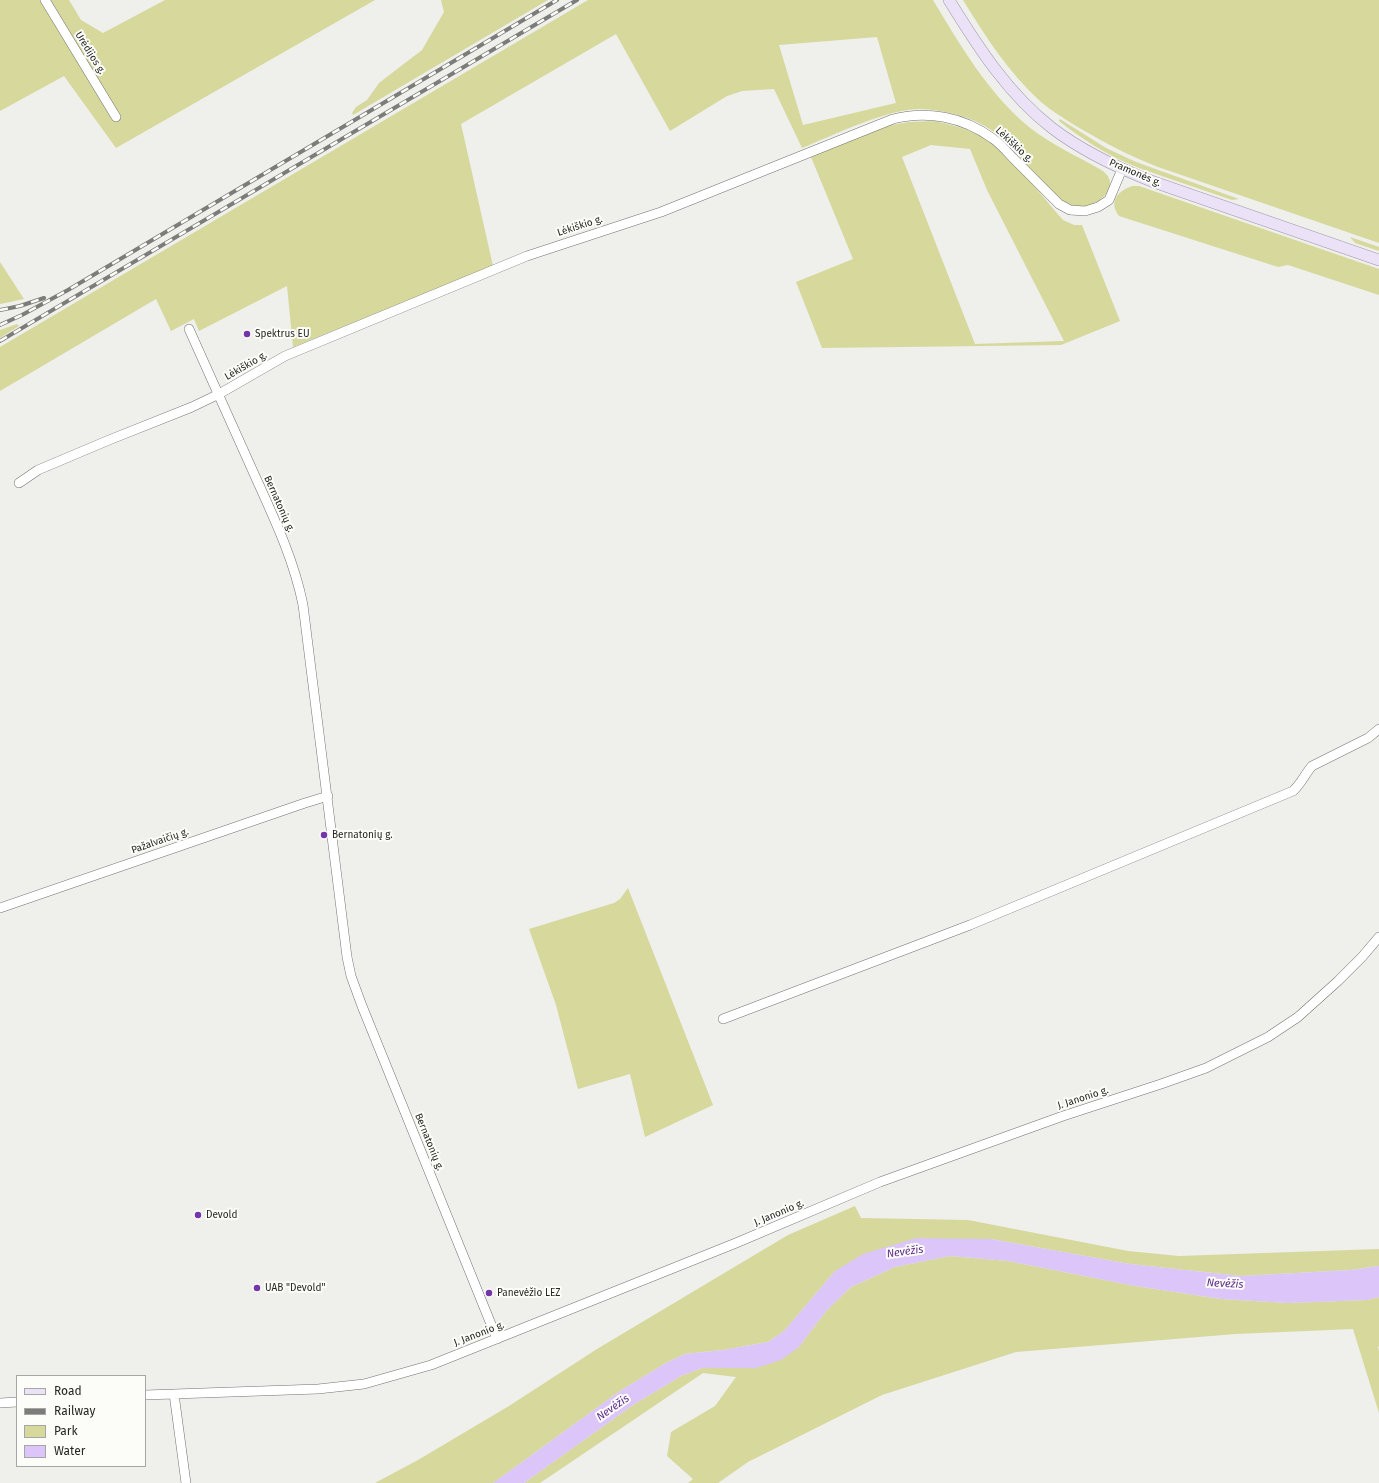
<!DOCTYPE html>
<meta charset="utf-8">
<style>
body{margin:0}
#map{position:relative;width:1379px;height:1483px;overflow:hidden;background:#efefeb;font-family:"Fira Sans",sans-serif}
canvas{display:block}
.legend{position:absolute;left:16px;top:1375px;width:130px;height:92px;box-sizing:border-box;background:#fcfcf8;border:1px solid #a6a6a4;margin:0;padding:5px 7px;list-style:none;font-size:12px;color:#262625}
.legend li{display:flex;align-items:center;gap:8px;height:20px}
.legend b{width:20px;border:1px solid #a6a6a4}
</style>
<div id="map">
<canvas width="1379" height="1483"></canvas>
<ul class="legend">
<li><b style="height:5px;background:#ebe2f7"></b>Road</li>
<li><b style="height:5px;background:#7c7c7a"></b>Railway</li>
<li><b style="height:11px;background:#d6d89c"></b>Park</li>
<li><b style="height:11px;background:#dcc5f8"></b>Water</li>
</ul>
</div>
<script>
const ctx = document.querySelector('canvas').getContext('2d');
ctx.lineJoin = 'round';
function paint(path, color) { ctx.fillStyle = color; ctx.fill(path, 'evenodd'); }
function strokePath(path, color, width, dash) { ctx.strokeStyle = color; ctx.lineWidth = width; ctx.lineCap = dash ? 'butt' : 'round'; ctx.setLineDash(dash || []); ctx.stroke(path); }
function label(font, color, halo, rows, align = 'center') {
  ctx.font = font + ' "Fira Sans",sans-serif'; ctx.lineWidth = 4; ctx.setLineDash([]); ctx.textBaseline = 'middle'; ctx.strokeStyle = halo; ctx.fillStyle = color; for (const [text, x, y, turn = 0] of rows) {
    ctx.save(); ctx.translate(x, y); ctx.rotate((+turn || 0) * Math.PI / 180); ctx.textAlign = isNaN(turn) ? turn : align; if (halo) ctx.strokeText(text, 0, 0); ctx.fillText(text, 0, 0); ctx.restore();
  }
}
paint(new Path2D(`
 M0 0H69L81 20 103 33 165 0H375L116 148 64 76 0 111Z
 M441 0H548L353 115 352 113 356 107 367 100 379 83 422 50 444 12Z
 M588 0H933C960 45 988 93 1029 127 1050 144 1079 157 1103 171 1120 185 1103 201 1088 206 1081 208 1072 206 1065 202 1056 197 1048 188 1041 180 1025 163 1010 144 991 130 971 116 944 110 920 109 886 109 834 135 802 148L774 89 742 91 727 96 670 131 616 34 461 124 493 266 293 347 287 286 199 331 194 319 171 331 156 299 0 391V347ZM877 37 896 103 803 125 779 45Z
 M963 0H1379V243L1158 167C1127 155 1097 139 1068 121 1059 115 1049 109 1041 102 1009 73 985 36 963 0Z
 M1060 119 1106 148 1136 162 1239 199 1232 200C1201 189 1169 179 1139 168 1110 157 1083 140 1059 121Z
 M935 121C951 125 968 128 982 137 1011 155 1040 194 1063 220L1074 225H1082L1120 321 1061 345 822 348 796 282 853 259 811 157 886 126 909 122ZM931 145 970 149 987 190 1064 341 975 344 902 157Z
 M1133 186H1139L1379 269V295L1288 265 1278 267 1119 216C1108 202 1118 190 1133 186Z
 M1350 237 1379 247V251L1355 243Z
 M0 262 24 299 0 304Z
 M17 324 19 326 0 338V330Z
 M628 888 713 1105 645 1137 630 1074 578 1089 556 1005 529 929 614 903 620 899Z
 M855 1206 861 1218 968 1220 1128 1251 1179 1256 1379 1249V1266L1351 1270 1241 1276 1130 1264 991 1239 835 1271 784 1331 768 1342 723 1350 685 1354 664 1364 620 1391 493 1483H375L418 1460 509 1406 597 1349 788 1235Z
 M950 1256 1008 1261 1135 1286 1221 1299 1288 1303 1367 1300 1379 1297V1346L1378 1347 1379 1351V1413L1353 1329 1235 1334 1016 1352 882 1395 748 1462 718 1483H688L693 1479 667 1456 671 1432 715 1406 736 1377 703 1373 540 1483H524L633 1405 681 1376 702 1368H756L798 1348 827 1310 851 1287 895 1267Z`), '#d6d89c');
paint(new Path2D(`
 M916 1238 991 1239 1130 1264 1241 1276 1351 1270 1379 1266V1297L1367 1300 1288 1303 1221 1299 1135 1286 1008 1261 950 1256 895 1267 851 1287 827 1310 798 1348 781 1360 756 1368H702L681 1376 633 1405 524 1483H493L620 1391 664 1364 685 1354 723 1350 768 1342 784 1331 835 1271 863 1254Z`), '#dcc5f8');
const minor = new Path2D(`
 M45 0 116 117
 M189 329C211 378 233 427 255 476 274 518 294 560 303 605L347 957 351 976 362 1006 497 1339
 M19 483 38 470 109 440 192 407 219 394 285 356 527 256 661 212 893 119C927 110 963 117 992 138 1000 143 1007 152 1014 159 1029 174 1044 189 1059 204L1070 210 1085 211 1098 207 1109 200 1122 169
 M0 908 305 803 328 796
 M723 1019 970 925 1293 791C1301 784 1305 774 1312 766L1368 738 1379 729
 M174 1394 186 1483
 M145 1395 318 1389 364 1384 431 1365 736 1243 880 1182 1063 1116 1161 1084 1206 1068 1268 1037 1298 1017 1338 981 1362 957 1379 937
 M0 1403 17 1402`);
const major = new Path2D(`
 M949 0C978 47 1008 94 1052 128 1082 151 1116 167 1151 181L1379 260`);
strokePath(minor, '#737370', 10);
strokePath(major, '#9e93aa', 12);
strokePath(minor, '#fff', 9);
strokePath(major, '#ebe2f7', 11);
const rail = new Path2D(`
 M0 310 20 306 44 298
 M0 325 22 315 68 290 557 0
 M0 341 577 0`);
strokePath(rail, '#7c7c7a', 4);
strokePath(rail, '#fcfcf8', 2.5, [8]);
for (const [x, y, r, color] of [
 [247,334,4,"#7435aa"],
 [324,835,4,"#7435aa"],
 [198,1215,4,"#7435aa"],
 [257,1288,4,"#7435aa"],
 [489,1293,4,"#7435aa"]
]) { const dot = new Path2D(); dot.arc(x, y, r, 0, 2 * Math.PI); ctx.fillStyle = color; ctx.fill(dot); strokePath(dot, '#fcfcf8', 1.5); }
label('10px', '#262625', '#fcfcf8', [
 ["Urėdijos g.",90,53,58],
 ["Lėkiškio g.",1014,145,43],
 ["Pramonės g.",1135,173,23],
 ["Lėkiškio g.",580,226,-18],
 ["Lėkiškio g.",246,366,-30],
 ["Bernatonių g.",279,504,66],
 ["Pažalvaičių g.",160,841,-19],
 ["J. Janonio g.",1083,1098,-18],
 ["Bernatonių g.",429,1142,68],
 ["J. Janonio g.",779,1213,-23],
 ["J. Janonio g.",479,1334,-21]
]);
label('10px', '#262625', '#fcfcf8', [
 ["Spektrus EU",255,334],
 ["Bernatonių g.",332,835],
 ["Devold",206,1215],
 ["UAB \"Devold\"",265,1288],
 ["Panevėžio LEZ",497,1293]
], 'left');
label('italic 11px', '#5f2c8b', '#fcfcf8', [
 ["Nevėžis",905,1252,-8],
 ["Nevėžis",1225,1284,3],
 ["Nevėžis",613,1408,-35]
]);
</script>
